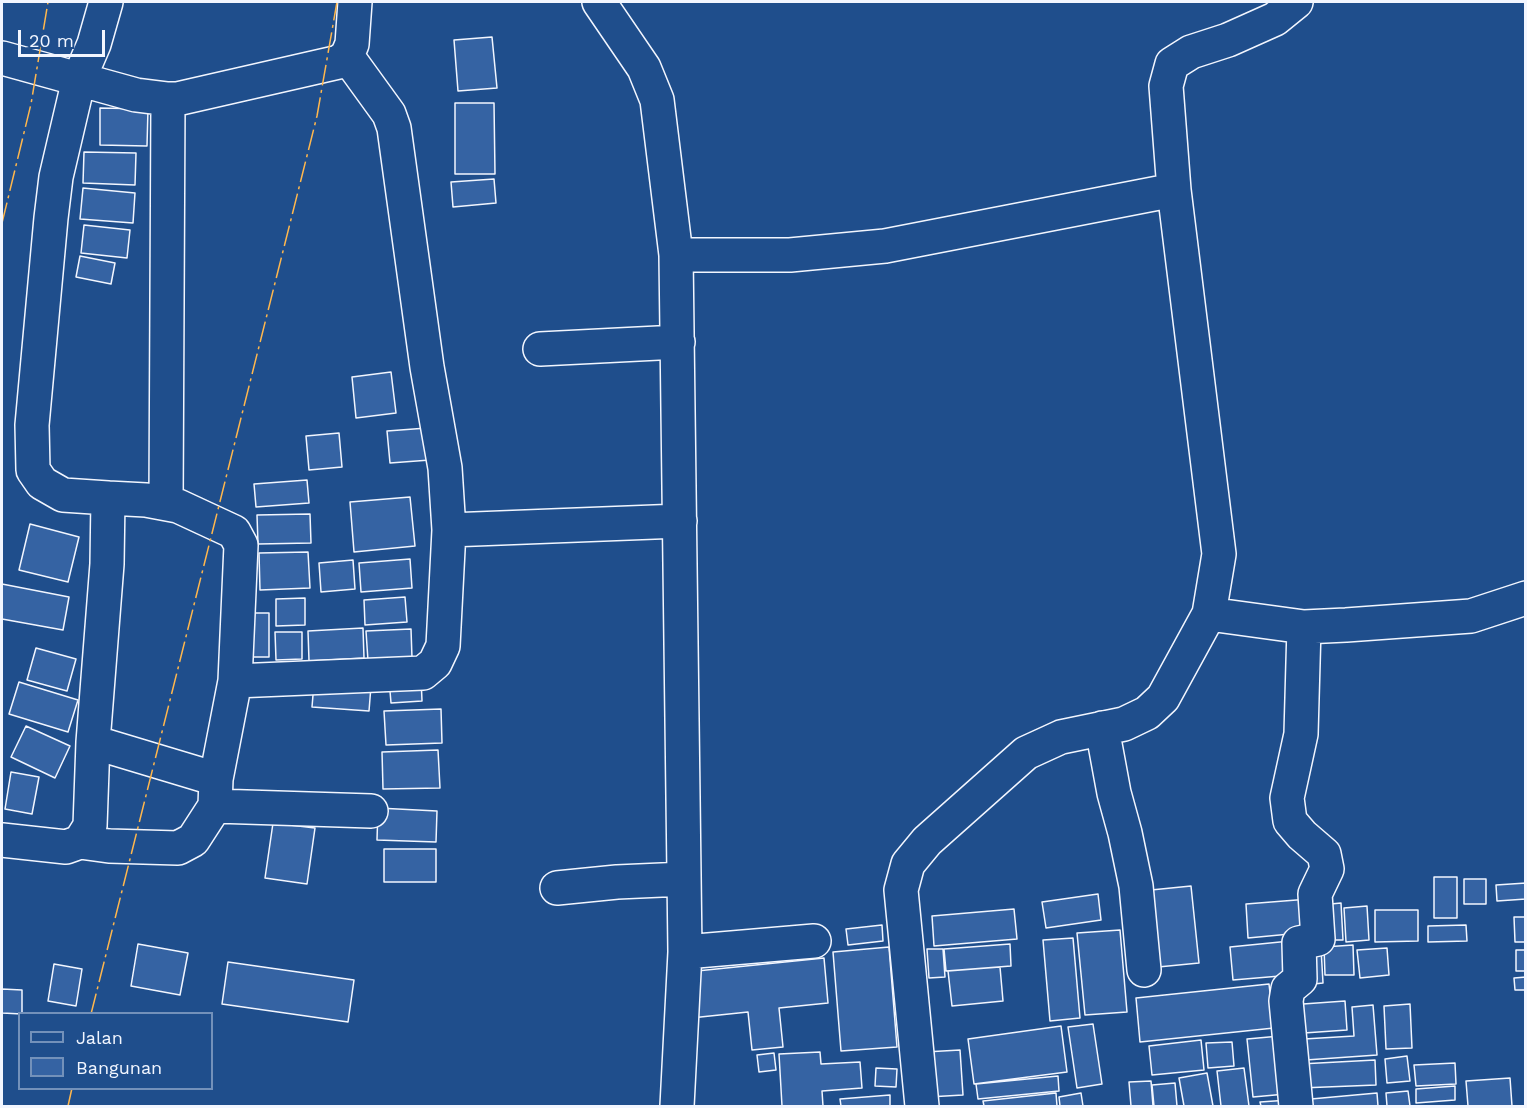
<!DOCTYPE html>
<style>
body{margin:0}
#map{position:relative;width:1527px;height:1108px;overflow:hidden;background:#1f4e8c;font-family:"Work Sans",sans-serif}
canvas{display:block}
.frame{position:absolute;inset:0;border:3px solid #f2f6ff;pointer-events:none}
.legend{position:absolute;left:18px;top:1012px;width:195px;height:78px;box-sizing:border-box;background:#1f4e8c;border:2px solid #7391ba;margin:0;padding:8px 10px;list-style:none;font-size:18px;color:#f2f6ff}
.legend li{display:flex;align-items:center;gap:12px;height:30px}
.legend b{width:30px;border:2px solid #7391ba}
.scale{position:absolute;left:18px;top:30px;width:87px;height:27px;box-sizing:border-box;border:3px solid #f2f6ff;border-top:0;padding-left:8px;font-size:18px;line-height:21px;white-space:nowrap;color:#f2f6ff;-webkit-text-stroke:4px #1f4e8c;paint-order:stroke}
</style>
<div id="map">
<canvas width="1527" height="1108"></canvas>
<div class="frame"></div>
<ul class="legend">
<li><b style="height:8px;background:#1f4e8c"></b>Jalan</li>
<li><b style="height:16px;background:#3563a3"></b>Bangunan</li>
</ul>
<div class="scale">20 m</div>
</div>
<script>
const ctx = document.querySelector('canvas').getContext('2d');
ctx.lineJoin = 'round';
function paint(path, color) { ctx.fillStyle = color; ctx.fill(path, 'evenodd'); }
function strokePath(path, color, width, dash) { ctx.strokeStyle = color; ctx.lineWidth = width; ctx.lineCap = dash ? 'butt' : 'round'; ctx.setLineDash(dash || []); ctx.stroke(path); }
const building = new Path2D(`
 M492 37 497 88 458 91 454 40Z
 M455 103H494L495 174H455Z
 M100 108 148 109 147 146 100 145Z
 M84 152 136 153 135 185 83 183Z
 M494 179 496 203 453 207 451 182Z
 M83 188 135 193 133 223 80 219Z
 M84 225 130 230 127 258 81 253Z
 M80 256 115 263 111 284 76 277Z
 M391 372 396 413 356 418 352 377Z
 M427 428 430 460 390 463 387 431Z
 M339 433 342 467 309 470 306 436Z
 M307 480 309 503 256 507 254 484Z
 M410 497 415 546 354 552 350 502Z
 M310 514 311 543 258 544 257 515Z
 M30 524 79 537 68 582 19 570Z
 M308 552 310 588 260 590 259 553Z
 M410 559 412 588 361 592 359 563Z
 M353 560 355 589 321 592 319 563Z
 M2 584 69 597 63 630 2 619Z
 M405 597 407 622 365 625 364 600Z
 M305 598V625L276 626V599Z
 M247 613H269V657H246Z
 M363 628 364 658 309 661 308 631Z
 M411 629 412 658 368 661 366 631Z
 M275 632H302V659L276 660Z
 M36 648 76 659 67 691 27 680Z
 M421 677 422 701 391 703 389 679Z
 M19 682 78 700 68 732 9 714Z
 M314 683 371 686 369 711 312 707Z
 M441 709 442 743 386 745 384 711Z
 M26 726 70 746 55 778 11 757Z
 M438 750 440 788 383 789 382 752Z
 M11 772 39 777 32 814 5 809Z
 M378 808 437 811 436 842 377 840Z
 M273 823 315 828 307 884 265 878Z
 M384 849H436V882H384Z
 M1434 877H1457V918H1434Z
 M1464 879H1486V904H1464Z
 M1526 883V899L1497 901 1496 885Z
 M1191 886 1199 963 1148 968 1141 891Z
 M1098 894 1101 920 1046 928 1042 902Z
 M1309 899 1311 932 1248 938 1246 904Z
 M1341 903 1343 940H1322L1320 905Z
 M1367 906 1369 940 1346 942 1344 908Z
 M1014 909 1017 939 934 946 932 916Z
 M1375 910H1418V941L1375 942Z
 M1514 917H1526V942H1515Z
 M882 925 883 941 848 945 846 929Z
 M1466 925 1467 941 1428 942V926Z
 M1120 930 1127 1012 1085 1015 1077 933Z
 M1073 938 1080 1018 1050 1021 1043 940Z
 M1290 941 1292 975 1233 980 1230 947Z
 M138 944 188 953 180 995 131 986Z
 M1010 944 1011 966 946 971 944 949Z
 M1353 945 1354 975H1325L1324 947Z
 M889 947 897 1047 841 1051 833 952Z
 M1321 948 1323 983 1305 985 1303 949Z
 M1387 948 1389 975 1360 978 1357 950Z
 M927 949H943L945 977 929 978Z
 M1516 950H1526V971H1516Z
 M824 958 828 1003 779 1008 783 1047 752 1050 748 1012 691 1018 687 972Z
 M228 962 354 980 348 1022 222 1004Z
 M54 964 82 969 76 1006 48 1001Z
 M1000 967 1003 1001 952 1006 948 971Z
 M1526 977V990H1515L1514 978Z
 M1269 984 1274 1028 1140 1042 1136 998Z
 M2 989 22 990V1014L2 1013Z
 M1345 1001 1347 1030 1304 1033 1303 1004Z
 M1410 1004 1412 1048 1386 1049 1384 1006Z
 M1373 1005 1377 1055 1306 1060 1304 1039 1354 1036 1352 1007Z
 M1093 1024 1102 1084 1077 1088 1068 1027Z
 M1061 1026 1067 1072 974 1084 968 1039Z
 M1280 1036 1286 1094 1253 1097 1247 1039Z
 M1201 1040 1204 1070 1152 1075 1149 1046Z
 M1232 1042 1234 1066 1208 1068 1206 1043Z
 M960 1050 963 1095 928 1097 925 1052Z
 M820 1052 821 1064 860 1062 862 1088 822 1091 823 1106H782L779 1054Z
 M774 1053 776 1070 759 1072 757 1055Z
 M1407 1056 1410 1081 1387 1083 1385 1059Z
 M1375 1060 1376 1085 1301 1088 1300 1064Z
 M1455 1063 1456 1084 1416 1086 1414 1065Z
 M876 1068 897 1069 896 1087 875 1086Z
 M1244 1068 1249 1106H1221L1217 1071Z
 M1207 1073 1213 1106H1184L1179 1078Z
 M1058 1076 1059 1091 978 1099 976 1084Z
 M1510 1078 1512 1106H1468L1466 1081Z
 M1151 1081 1153 1106H1131L1129 1082Z
 M1175 1083 1177 1106H1154L1152 1085Z
 M1455 1086V1100L1416 1103V1089Z
 M1408 1091 1410 1106H1387L1386 1093Z
 M1056 1093 1057 1106H984L983 1101Z
 M1081 1093 1083 1106H1060L1059 1097Z
 M1377 1093 1378 1106H1311V1099Z
 M890 1095V1106H841L840 1099Z
 M1289 1100 1290 1106H1261L1260 1102Z`);
paint(building, '#3563a3');
strokePath(building, '#f2f6ff', 1.5);
const minor = new Path2D(`
 M599 2 644 68 657 100 676 255 685 952 677 1106
 M2 58 136 95 168 99H177L339 62 347 56 352 44 355 2
 M676 255H790L885 246 1174 190
 M540 349 678 342
 M166 503 168 99
 M449 530 680 521
 M1209 614 1219 554 1174 190 1166 86 1172 64 1191 52 1228 40 1275 19 1296 2
 M235 681 423 673 435 663 443 646 449 530 445 468 427 367 394 128 389 114 347 56
 M1102 728 1114 793 1125 833 1136 886 1144 970
 M93 742 216 779
 M215 806 371 811
 M2 840 66 847 80 842 90 826 93 742 107 564 108 498 63 495 42 483 33 470 32 425 51 218 56 177 79 79 94 44 106 2
 M80 842 109 846 178 848 193 840 215 806 216 779 235 681 241 545 234 532 178 506 146 500 108 498
 M557 888 617 882 684 879
 M685 952 814 941
 M922 1106 901 890 908 864 927 841 1026 753 1061 737 1124 724 1147 713 1163 698 1209 614 1304 627 1346 625 1471 616 1526 598
 M1296 1106 1286 1001 1288 989 1300 979 1299 943 1318 939 1315 894 1327 869 1324 854 1302 835 1290 821 1287 798 1301 734 1304 627`);
strokePath(minor, '#f2f6ff', 36);
strokePath(minor, '#1f4e8c', 33);
strokePath(new Path2D(`
 M2 223 31 104 48 2
 M91 1014 317 116 337 2
 M68 1106 72 1088`), '#ffb74d', 1.5, [21, 4.5, 3, 4.5]);
</script>
